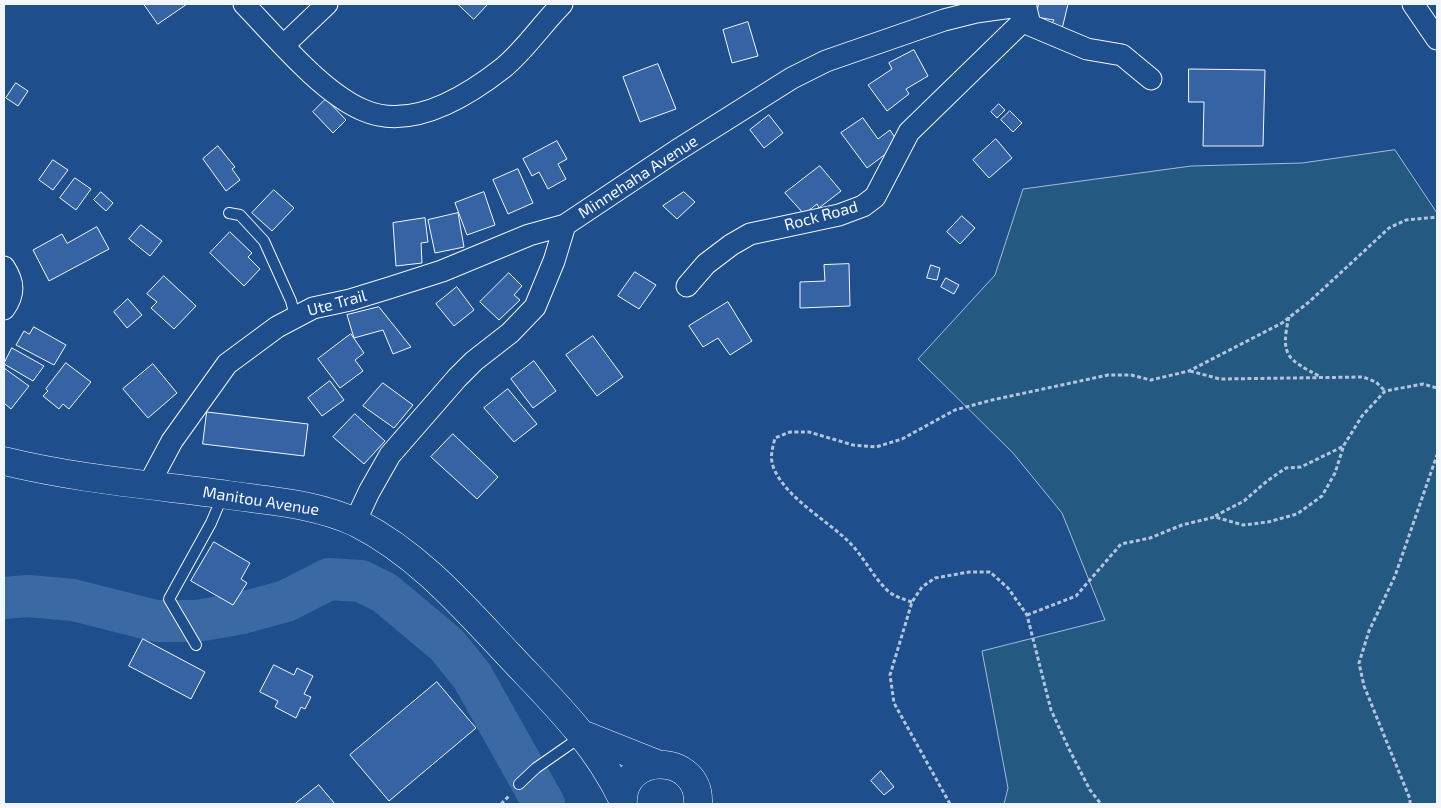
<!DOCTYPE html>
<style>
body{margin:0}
#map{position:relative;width:1441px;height:808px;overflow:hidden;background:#1f4e8c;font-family:"Exo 2",sans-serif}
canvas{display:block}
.frame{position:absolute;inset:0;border:5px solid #f2f6ff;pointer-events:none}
</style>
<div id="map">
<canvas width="1441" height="808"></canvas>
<div class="frame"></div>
</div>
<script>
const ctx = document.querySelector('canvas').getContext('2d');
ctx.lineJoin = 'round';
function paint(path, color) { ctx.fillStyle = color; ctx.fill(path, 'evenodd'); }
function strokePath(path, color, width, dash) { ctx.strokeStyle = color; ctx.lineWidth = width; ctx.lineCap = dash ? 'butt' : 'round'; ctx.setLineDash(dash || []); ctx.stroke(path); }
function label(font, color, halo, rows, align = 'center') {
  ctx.font = font + ' "Exo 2",sans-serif'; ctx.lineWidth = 4; ctx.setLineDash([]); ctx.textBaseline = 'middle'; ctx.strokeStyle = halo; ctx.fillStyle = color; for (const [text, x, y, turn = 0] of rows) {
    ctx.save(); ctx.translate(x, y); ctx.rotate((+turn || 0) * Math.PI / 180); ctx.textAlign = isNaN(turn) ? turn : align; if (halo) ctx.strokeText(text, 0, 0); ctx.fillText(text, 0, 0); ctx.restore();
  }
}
const green = new Path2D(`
 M1395 150 1437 213V804H1004L1008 788 982 651 1105 620 1062 513 1013 453 918 359 995 275 1023 189 1191 166 1302 163Z`);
paint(green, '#245a82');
strokePath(green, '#a8bbd7', 1);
strokePath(new Path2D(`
 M4 598 28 596 73 600 156 621H197L242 613 286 601 329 579 361 581 385 593 447 645 472 676 544 804`), '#3b69a3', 42);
const building = new Path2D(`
 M144 4H187L158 24Z
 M458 4H488L474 19Z
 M1039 4H1068L1062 29 1050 26 1054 20 1036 17Z
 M748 22 758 56 732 63 723 30Z
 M914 50 928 76 906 89 909 94 887 111 868 85 892 69 889 63Z
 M658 64 676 109 640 122 623 77Z
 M1189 69 1265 70 1263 146H1203L1204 102H1189Z
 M16 83 28 91 18 106 6 98Z
 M326 99 346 120 333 133 313 112Z
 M999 104 1005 110 997 118 991 112Z
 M1010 111 1022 123 1013 132 1001 120Z
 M769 115 783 133 764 148 750 130Z
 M863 118 878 139 890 130 899 144 867 168 841 133Z
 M996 139 1012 158 989 178 973 160Z
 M557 141 567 159 558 164 566 179 548 189 539 172 532 176 523 159Z
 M218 146 235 167 232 169 240 180 226 191 203 159Z
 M53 160 68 170 53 190 39 180Z
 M820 166 841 191 819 208 817 204 804 214 785 193Z
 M518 169 533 203 508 214 493 180Z
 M75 178 91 189 76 210 60 198Z
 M274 190 294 208 272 231 252 213Z
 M101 192 113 203 106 211 94 200Z
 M484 192 495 225 467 235 455 203Z
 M684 192 695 202 677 219 663 206Z
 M458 213 464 247 435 253 428 220Z
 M962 216 975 228 960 244 947 232Z
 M425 218 428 242 421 243 422 263 396 266 393 223Z
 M141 225 162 241 150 256 129 239Z
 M97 227 109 249 49 281 33 250 62 234 67 243Z
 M230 232 252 253 248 257 260 269 244 286 210 253Z
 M849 264 850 306 800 308V282L825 281 824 265Z
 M931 265 940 268 937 280 927 278Z
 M635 272 656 285 639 309 618 296Z
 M509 273 522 286 514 295 520 300 499 320 480 302Z
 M164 276 196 306 174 329 151 308 157 302 147 294Z
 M946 278 959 285 954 294 941 287Z
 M457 287 474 310 454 326 436 304Z
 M128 299 142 315 127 328 114 312Z
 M728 302 752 341 730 355 718 338 703 347 689 326Z
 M379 307 411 347 393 354 383 330 354 338 347 315Z
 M34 327 66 345 54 365 16 345 24 331 29 334Z
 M351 334 364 353 355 360 363 371 340 388 318 359Z
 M593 336 623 377 597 396 566 355Z
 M12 348 44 366 33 381 4 364Z
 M534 361 556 391 533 408 511 379Z
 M66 363 91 382 69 409 63 404 59 409 43 396 48 391 46 389Z
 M153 364 177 393 148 418 123 389Z
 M4 368 29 386 11 409 4 403Z
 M330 381 344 400 322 416 308 398Z
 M383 383 413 405 394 428 363 406Z
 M508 389 537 424 514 442 484 408Z
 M207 412 308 424 304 456 203 444Z
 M355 414 385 441 364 464 333 437Z
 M453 434 498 477 477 499 431 457Z
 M214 542 250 563 241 579 247 583 233 605 191 581Z
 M143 639 205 672 191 699 129 666Z
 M274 665 294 675 297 668 313 676 304 694 311 697 305 709 301 707 296 718 275 707 278 701 260 692Z
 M437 682 476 728 389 801 350 755Z
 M881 771 894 787 884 795 871 781Z
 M319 785 335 804H295Z`);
paint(building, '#3563a3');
strokePath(building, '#f2f6ff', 1);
const service = new Path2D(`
 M229 213 240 215 264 241 291 301 295 316
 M196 645 169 599 211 523 223 495
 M519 784 536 768 582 736`);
const minor = new Path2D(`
 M244 4C276 37 321 92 363 110 410 131 466 97 503 68 525 50 542 24 562 4
 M1025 4 1030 25 1087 49 1122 55 1151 79
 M1413 4 1437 39
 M284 45 327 4
 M4 267C14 282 15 294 4 309
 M687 286 706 264 731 245 750 234 839 215 863 206 875 197 909 132 1020 24 1026 5
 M149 484 172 441 227 364 277 327 313 308 350 300 389 288 442 271 529 235 565 225
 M355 522 369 492 390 455 457 378 474 361 510 333 535 307 554 261 565 225 676 151 792 78 826 61 944 20 976 12 1026 5`);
const secondary = new Path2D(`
 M4 461C77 479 153 485 228 495 271 501 317 504 357 523 418 554 462 605 508 654 551 700 594 740 622 798
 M584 735 657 764
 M623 804C620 751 701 752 698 804`);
strokePath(service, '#f2f6ff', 12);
strokePath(minor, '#f2f6ff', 23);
strokePath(secondary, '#f2f6ff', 29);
strokePath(new Path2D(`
 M1289 317C1280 356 1287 359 1321 377
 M1190 371 1220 379 1363 377 1376 382 1385 391
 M1215 516 1244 501 1267 481 1286 468 1301 467 1344 446
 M912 602C903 599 895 597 888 591 873 577 864 557 850 543 827 520 789 500 775 471 769 459 772 450 775 438L790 432H809L853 445 876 447 902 439 955 410 992 400 1108 375H1131L1151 380 1189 371 1282 323 1309 302 1389 228 1406 220 1437 217
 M1027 615 1076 596 1121 544 1150 538 1182 525 1215 517 1243 525 1268 522 1297 514 1322 496 1335 473 1344 445 1362 416 1385 391 1423 384 1437 388
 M501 804 509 796
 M950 804 894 703 890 675 912 602 922 587 935 578 969 572H990L1008 588 1027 615 1051 710 1069 749 1090 790 1101 804
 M1410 804V799L1364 686 1359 663 1369 631 1395 576 1437 455`), '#b3c4dc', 3, [4, 2.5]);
strokePath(service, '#1f4e8c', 10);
strokePath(minor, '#1f4e8c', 21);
strokePath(secondary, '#1f4e8c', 28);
label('16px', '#f2f6ff', '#1f4e8c', [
 ["Minnehaha Avenue",638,177,-33],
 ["Rock Road",821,216,-15],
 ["Ute Trail",337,303,-15],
 ["Manitou Avenue",261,501,9]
]);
</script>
